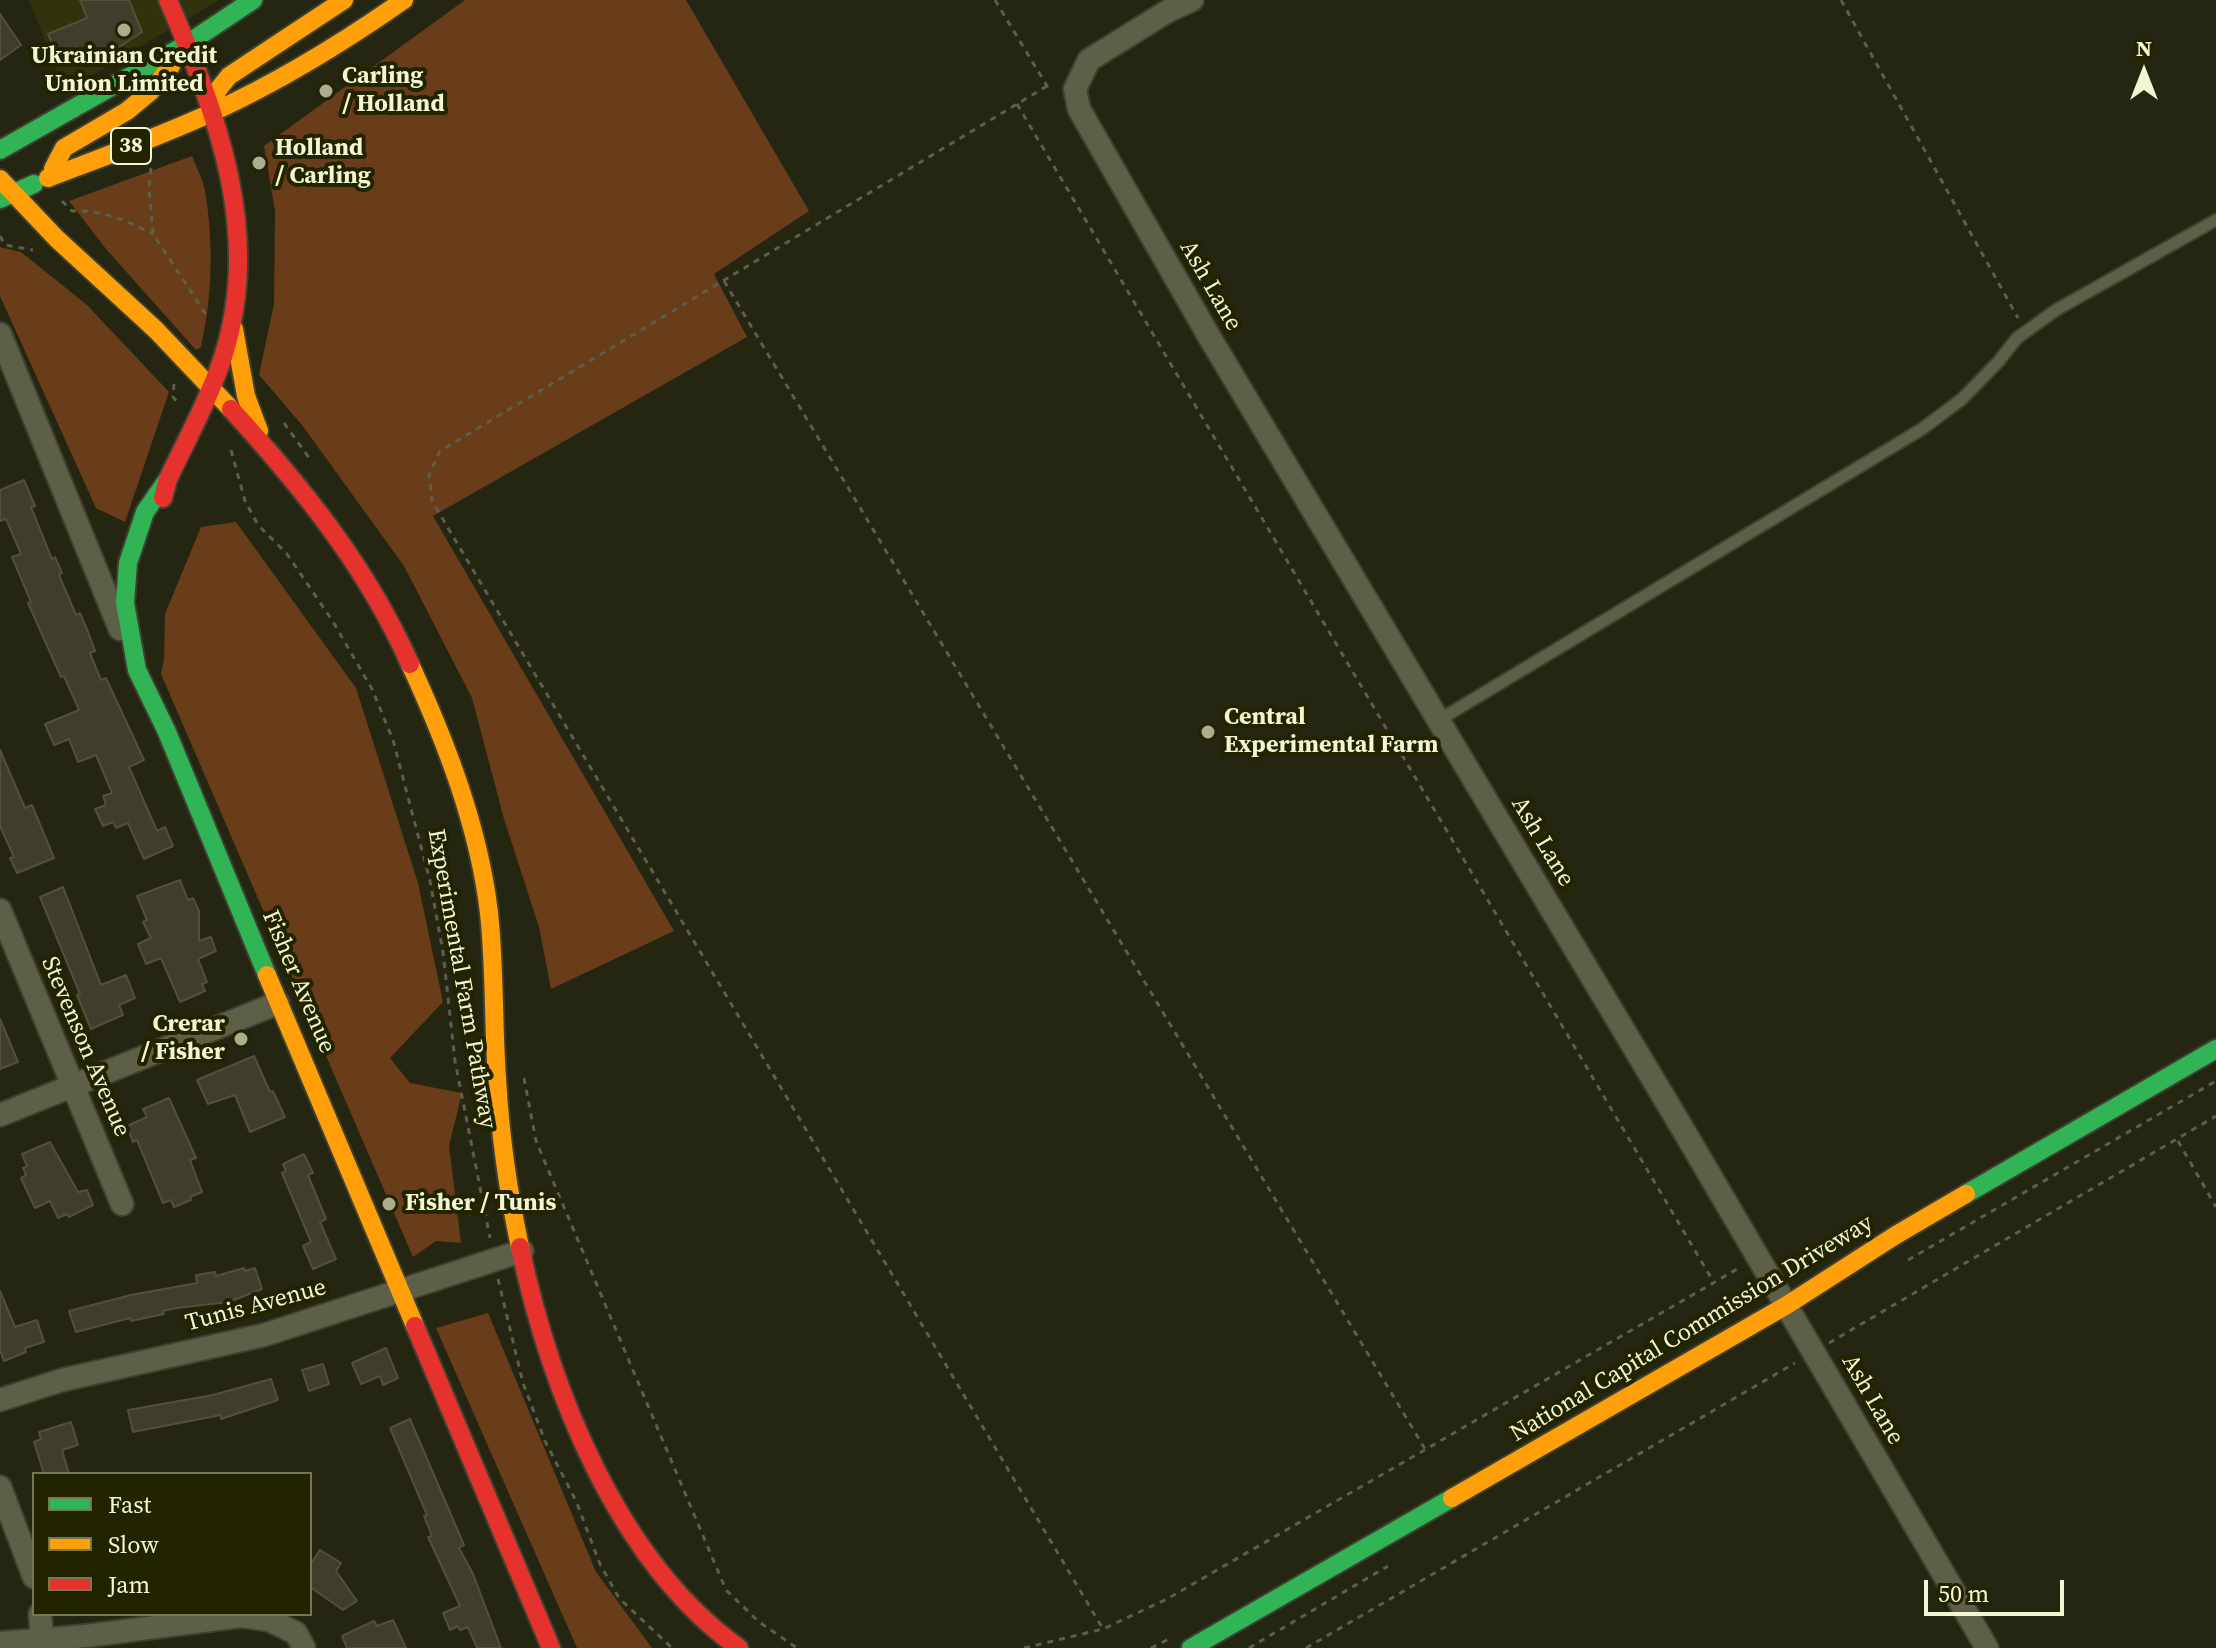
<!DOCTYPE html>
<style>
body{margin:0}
#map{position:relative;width:2216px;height:1648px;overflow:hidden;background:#242611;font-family:"Source Serif 4",serif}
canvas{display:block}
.legend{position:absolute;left:32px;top:1472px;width:280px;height:144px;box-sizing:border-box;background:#222400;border:2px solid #767854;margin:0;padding:10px 14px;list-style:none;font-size:24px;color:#f3f6d3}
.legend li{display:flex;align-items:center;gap:16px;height:40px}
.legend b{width:40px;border:2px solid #767854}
.north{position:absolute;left:2104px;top:32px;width:80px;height:80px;-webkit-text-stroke:6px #222400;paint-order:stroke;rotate:0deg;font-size:22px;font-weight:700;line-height:32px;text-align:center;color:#f3f6d3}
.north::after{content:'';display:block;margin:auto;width:28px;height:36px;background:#f3f6d3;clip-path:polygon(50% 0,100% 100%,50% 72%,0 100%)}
.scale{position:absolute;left:1924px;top:1580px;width:140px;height:36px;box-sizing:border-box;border:4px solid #f3f6d3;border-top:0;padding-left:10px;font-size:24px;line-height:28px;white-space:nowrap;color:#f3f6d3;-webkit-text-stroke:6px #222400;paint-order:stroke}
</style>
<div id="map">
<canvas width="2216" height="1648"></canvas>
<ul class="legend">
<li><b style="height:10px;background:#30b455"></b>Fast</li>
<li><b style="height:10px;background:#ff9f0a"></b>Slow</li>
<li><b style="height:10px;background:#e5322d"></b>Jam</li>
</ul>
<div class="north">N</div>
<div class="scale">50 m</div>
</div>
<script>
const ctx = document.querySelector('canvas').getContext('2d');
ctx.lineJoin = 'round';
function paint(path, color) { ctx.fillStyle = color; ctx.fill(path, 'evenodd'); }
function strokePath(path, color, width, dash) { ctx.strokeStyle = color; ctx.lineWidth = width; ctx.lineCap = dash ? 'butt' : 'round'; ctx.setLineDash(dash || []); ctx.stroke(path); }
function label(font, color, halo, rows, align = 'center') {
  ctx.font = font + ' "Source Serif 4",serif'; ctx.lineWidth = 8; ctx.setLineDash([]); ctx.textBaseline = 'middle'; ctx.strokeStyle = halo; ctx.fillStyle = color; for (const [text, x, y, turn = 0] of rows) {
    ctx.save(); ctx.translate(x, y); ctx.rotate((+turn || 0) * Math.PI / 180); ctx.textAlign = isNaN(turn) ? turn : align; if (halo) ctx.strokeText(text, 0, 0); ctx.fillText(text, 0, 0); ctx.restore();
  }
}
paint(new Path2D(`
 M29 0H219L65 91Z`), '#31330c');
paint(new Path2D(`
 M465 0H686L809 211 714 274 747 337 433 516 674 931 551 989 539 927 504 819 472 698 404 566 302 425 259 375 274 304 275 211 264 146Z
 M192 156C197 168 203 180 205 191 214 242 212 298 201 347L196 350 106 249 69 201Z
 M0 247 21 252 87 305 169 392 125 522 96 508 0 296Z
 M236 522 356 688 418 883 443 1002 390 1058 410 1083 462 1093 449 1146 461 1243 436 1241 413 1257 161 674 164 660 165 614 201 527Z
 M488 1313 596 1572 652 1648H577L436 1328Z`), '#693c1a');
const building = new Path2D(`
 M80 0H129L142 32 104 57 101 50 88 56 86 51 61 63 48 34 87 18Z
 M0 14 21 45 0 60Z
 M24 480 35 506 31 507 52 559 55 557 62 573 59 575 76 615 80 613 88 632 95 651 90 653 101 680 106 678 144 760 129 767 157 831 165 827 173 846 144 859 128 823 116 828 113 822 103 826 95 809 106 805 103 796 112 793 96 755 78 762 69 739 54 745 45 724 79 710 64 676 61 677 28 603 31 602 12 557 21 554 6 519 0 521V490Z
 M0 750 25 808 32 805 54 858 17 873 10 858 14 857 0 826Z
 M180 880 188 900 193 898 199 911V941L211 937 216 951 198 959 207 982 202 984 205 991 180 1002 161 958 146 964 138 944 151 938 143 922 147 920 137 896Z
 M63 887 101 985 126 975 135 998 119 1005 123 1015 91 1029 77 995 80 994 40 897Z
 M0 1019 18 1062 0 1069Z
 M254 1056 270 1092 273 1091 285 1117 250 1132 235 1095 208 1104 197 1080Z
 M169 1098 196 1158 190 1160 202 1192 190 1197 191 1200 174 1207 171 1200 163 1203 137 1140 133 1142 127 1126 147 1117 143 1109Z
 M50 1142 78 1192 87 1190 93 1205 69 1217 67 1214 58 1218 50 1201 35 1208 21 1178 26 1175 23 1168 27 1166 22 1154Z
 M304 1154 313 1173 308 1175 326 1219 320 1222 336 1259 313 1269 303 1246 311 1242 282 1173 286 1171 283 1164Z
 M244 1268 245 1271 255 1268 262 1289 229 1302 176 1308 163 1311 164 1314 131 1321 130 1318 76 1332 69 1311 131 1295 197 1283 196 1275 215 1272 216 1276Z
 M0 1291 15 1327 37 1320 44 1342 25 1348 26 1352 4 1361 0 1350Z
 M386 1348 398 1378 383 1385 380 1376 361 1384 352 1363Z
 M323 1364 329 1384 309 1391 302 1370Z
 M271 1379 278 1400 221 1419V1415L133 1432 128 1410 213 1395Z
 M410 1419 464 1545 459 1548 473 1574 501 1648H477L468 1627 460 1630 458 1626 450 1630 443 1613 460 1606 428 1537 432 1536 424 1516 427 1515 390 1428Z
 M71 1422 78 1445 62 1450 69 1474H44L34 1442 41 1439 39 1432Z
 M320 1550 341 1563 336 1571 357 1601 343 1610 310 1587V1565Z
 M393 1620 406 1648H347L342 1636 374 1621 377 1626Z`);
paint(building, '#3f3e2c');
strokePath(building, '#535039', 2);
const lane = new Path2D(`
 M1439 720 1922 429 1962 399 1999 361 2017 338 2056 310 2216 220`);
const street = new Path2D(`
 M1192 0 1168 11 1089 60 1075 89 1079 109 1210 338 1681 1126 1987 1648
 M0 334 120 629
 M0 910 122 1204
 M0 1115 278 1003
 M0 1400 62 1380 264 1335 522 1251
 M0 1487 34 1577
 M40 1614 43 1648
 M0 1643 86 1636 241 1616 269 1620 296 1633 304 1648`);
const fast = new Path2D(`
 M0 150 187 44 253 0
 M0 199 34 184
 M168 479 145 512 128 563 125 603 137 670 167 732 267 975
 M1966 1194 2216 1049
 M1191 1648 1452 1498`);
const slow = new Path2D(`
 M213 112 217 91 229 76 344 0
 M53 169 64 148 127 111 151 91 171 66
 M48 178C103 157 159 137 213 112 281 81 344 42 404 0
 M0 179 57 239 156 330 231 409
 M234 329 246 396 259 431
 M410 664C446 742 479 827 489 913 495 968 493 1023 497 1078 500 1134 508 1191 520 1247
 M267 975 415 1326
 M1452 1498 1787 1305 1896 1235 1966 1194`);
const jam = new Path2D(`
 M231 409C302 487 367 567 410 664
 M163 498 168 479C187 439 209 399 223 357 263 233 217 114 168 0
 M520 1247C550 1388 617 1561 739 1648
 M415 1326 551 1648`);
strokePath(lane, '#3f4130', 15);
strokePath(street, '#3f4130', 26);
strokePath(fast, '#3f4130', 22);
strokePath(slow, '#3f4130', 22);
strokePath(jam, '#3f4130', 22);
strokePath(new Path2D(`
 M995 0 1047 86 1054 87
 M1841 0 2018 318
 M1047 86 440 451 429 475 432 501 1103 1629
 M1017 104 1713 1281
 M151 168 149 188 153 234 207 316
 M62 201 72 211C103 210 126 220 153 234
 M0 236 5 245 33 250
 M724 281 1425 1449
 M174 384 173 397 178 403
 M284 423 312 462
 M231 450 245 501 258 525 287 554 332 620 372 689 393 740 430 881 443 952 455 1061 490 1238
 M524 1078 536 1141 726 1590 759 1622 797 1648
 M2178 1141 2216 1207
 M1908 1260 2216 1081
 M498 1279 523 1383 545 1441 576 1501 600 1564 619 1598 672 1648
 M1829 1343 2216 1116
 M1024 1648 1103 1629 1167 1599 1739 1268
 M1151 1648 1169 1639
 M1249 1648 1388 1566
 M1306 1648 1795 1363`), '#5d5e4b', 3, [6, 6]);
strokePath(lane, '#5e5f47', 11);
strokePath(street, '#5e5f47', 22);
strokePath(fast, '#30b455', 18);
strokePath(slow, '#ff9f0a', 18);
strokePath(jam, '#e5322d', 18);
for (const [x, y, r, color] of [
 [124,30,8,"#abad8f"],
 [326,91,8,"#abad8f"],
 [259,163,8,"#abad8f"],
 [1208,732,8,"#abad8f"],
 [241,1039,8,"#abad8f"],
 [389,1204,8,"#abad8f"]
]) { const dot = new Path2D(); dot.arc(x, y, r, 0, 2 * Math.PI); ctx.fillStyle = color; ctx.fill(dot); strokePath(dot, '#222400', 3); }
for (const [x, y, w] of [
 [131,146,40]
]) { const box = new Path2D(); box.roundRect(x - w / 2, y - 18, w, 36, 6); ctx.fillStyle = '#222400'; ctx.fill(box); strokePath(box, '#f3f6d3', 2); }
label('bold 22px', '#f3f6d3', null, [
 ["38",131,146]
]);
label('bold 24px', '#f3f6d3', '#222400', [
 ["Ukrainian Credit",124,57,"center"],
 ["Union Limited",124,85,"center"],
 ["Carling",342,77],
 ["/ Holland",342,105],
 ["Holland",275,149],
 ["/ Carling",275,177],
 ["Central",1224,718],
 ["Experimental Farm",1224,746],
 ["Crerar",225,1025,"right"],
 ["/ Fisher",225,1053,"right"],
 ["Fisher / Tunis",405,1204]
], 'left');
label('24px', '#f3f6d3', '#222400', [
 ["Ash Lane",1210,286,60],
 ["Ash Lane",1542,842,59],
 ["Experimental Farm Pathway",461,979,80],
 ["Fisher Avenue",298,982,67],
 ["Stevenson Avenue",85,1047,67],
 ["Tunis Avenue",256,1306,-15],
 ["National Capital Commission Driveway",1692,1329,-31],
 ["Ash Lane",1872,1400,60]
]);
</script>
